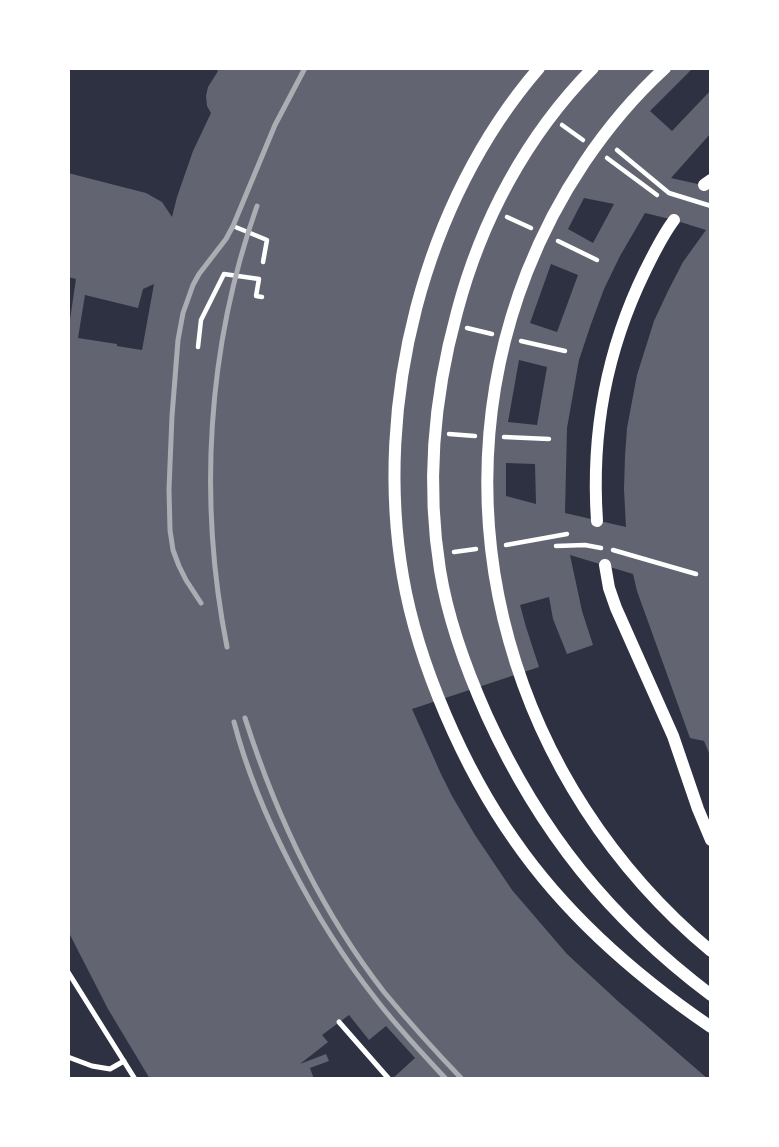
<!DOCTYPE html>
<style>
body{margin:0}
#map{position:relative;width:779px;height:1147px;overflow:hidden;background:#2d3142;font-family:Poppins,sans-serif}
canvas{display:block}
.frame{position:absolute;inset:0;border:70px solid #fff;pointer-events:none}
</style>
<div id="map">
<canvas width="779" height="1147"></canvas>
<div class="frame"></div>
</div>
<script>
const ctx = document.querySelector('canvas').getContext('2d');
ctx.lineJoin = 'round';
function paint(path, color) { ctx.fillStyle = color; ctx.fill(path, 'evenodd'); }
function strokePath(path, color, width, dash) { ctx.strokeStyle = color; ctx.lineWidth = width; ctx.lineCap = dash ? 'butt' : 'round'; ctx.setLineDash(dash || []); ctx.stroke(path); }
paint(new Path2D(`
 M214 68H693L650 111 672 131 711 90V133L671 178 711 187V758L704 741 690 738 637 591 633 574 570 555 582 611 593 645 567 654 553 619 549 597 520 605 526 627 539 667 412 709 441 774 452 796 475 835 512 890 567 954 620 1003 708 1079H392L415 1058 386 1026 369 1040 349 1015 322 1035 328 1042 300 1064 326 1054 329 1061 310 1068 314 1079H150L108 1009 68 931V333L76 279 68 277V173L146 193 162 202 172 217 177 197 193 151 211 113 207 106 206 96 208 87 218 71ZM584 198 614 204 593 243 568 229ZM645 213 674 220 706 230 683 262 668 291 654 321 637 375 627 428 625 456 624 489 626 527 565 513 567 428 579 360 591 324 604 289 620 256ZM551 264 578 275 557 332 530 323ZM154 284 142 350 117 346V344L78 338 85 295 138 308 143 289ZM519 360 547 367 537 425 508 422ZM506 463 535 464 536 504 506 496Z`), '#626471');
strokePath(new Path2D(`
 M562 125 583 140
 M617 150 669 193 711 206
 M607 158 657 195
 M507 217 531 228
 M233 226 267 240 263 262
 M558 241 597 260
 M467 328 492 334
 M521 341 565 351
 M198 347 201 320 224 274 259 279 256 296 262 297
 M449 434 475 436
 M504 437 549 439
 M506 545 567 534
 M556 546 585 545 601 548
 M613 550 696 574
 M454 552 476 549`), '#fff', 4.5);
strokePath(new Path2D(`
 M68 972 135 1079
 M339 1022 389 1079
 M68 1057 92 1066 110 1069 124 1061`), '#fff', 5);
strokePath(new Path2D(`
 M539 68C423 202 373 404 403 577 418 664 464 769 515 841 567 916 636 976 711 1027
 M593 68C526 136 481 221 457 312 434 396 426 483 440 570 448 620 466 669 487 716 540 832 609 918 711 995
 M665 68C604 124 557 196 527 272 432 515 513 786 711 951
 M704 185 711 180
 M597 521C591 432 606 351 645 271 654 253 662 236 674 220
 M605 565 609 588 616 608 673 736 698 809 711 840`), '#fff', 12);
strokePath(new Path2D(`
 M201 603 186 580 179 566 173 550 170 530 169 489 172 416 178 340 183 313 193 285 199 274 226 239 233 226 275 125 305 68
 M227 647C198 501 207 347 257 206
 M245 718C276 815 321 911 384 992 409 1022 435 1051 462 1079
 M234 722C258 814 316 923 375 998 397 1027 422 1053 446 1079`), '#abadb3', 5);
</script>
